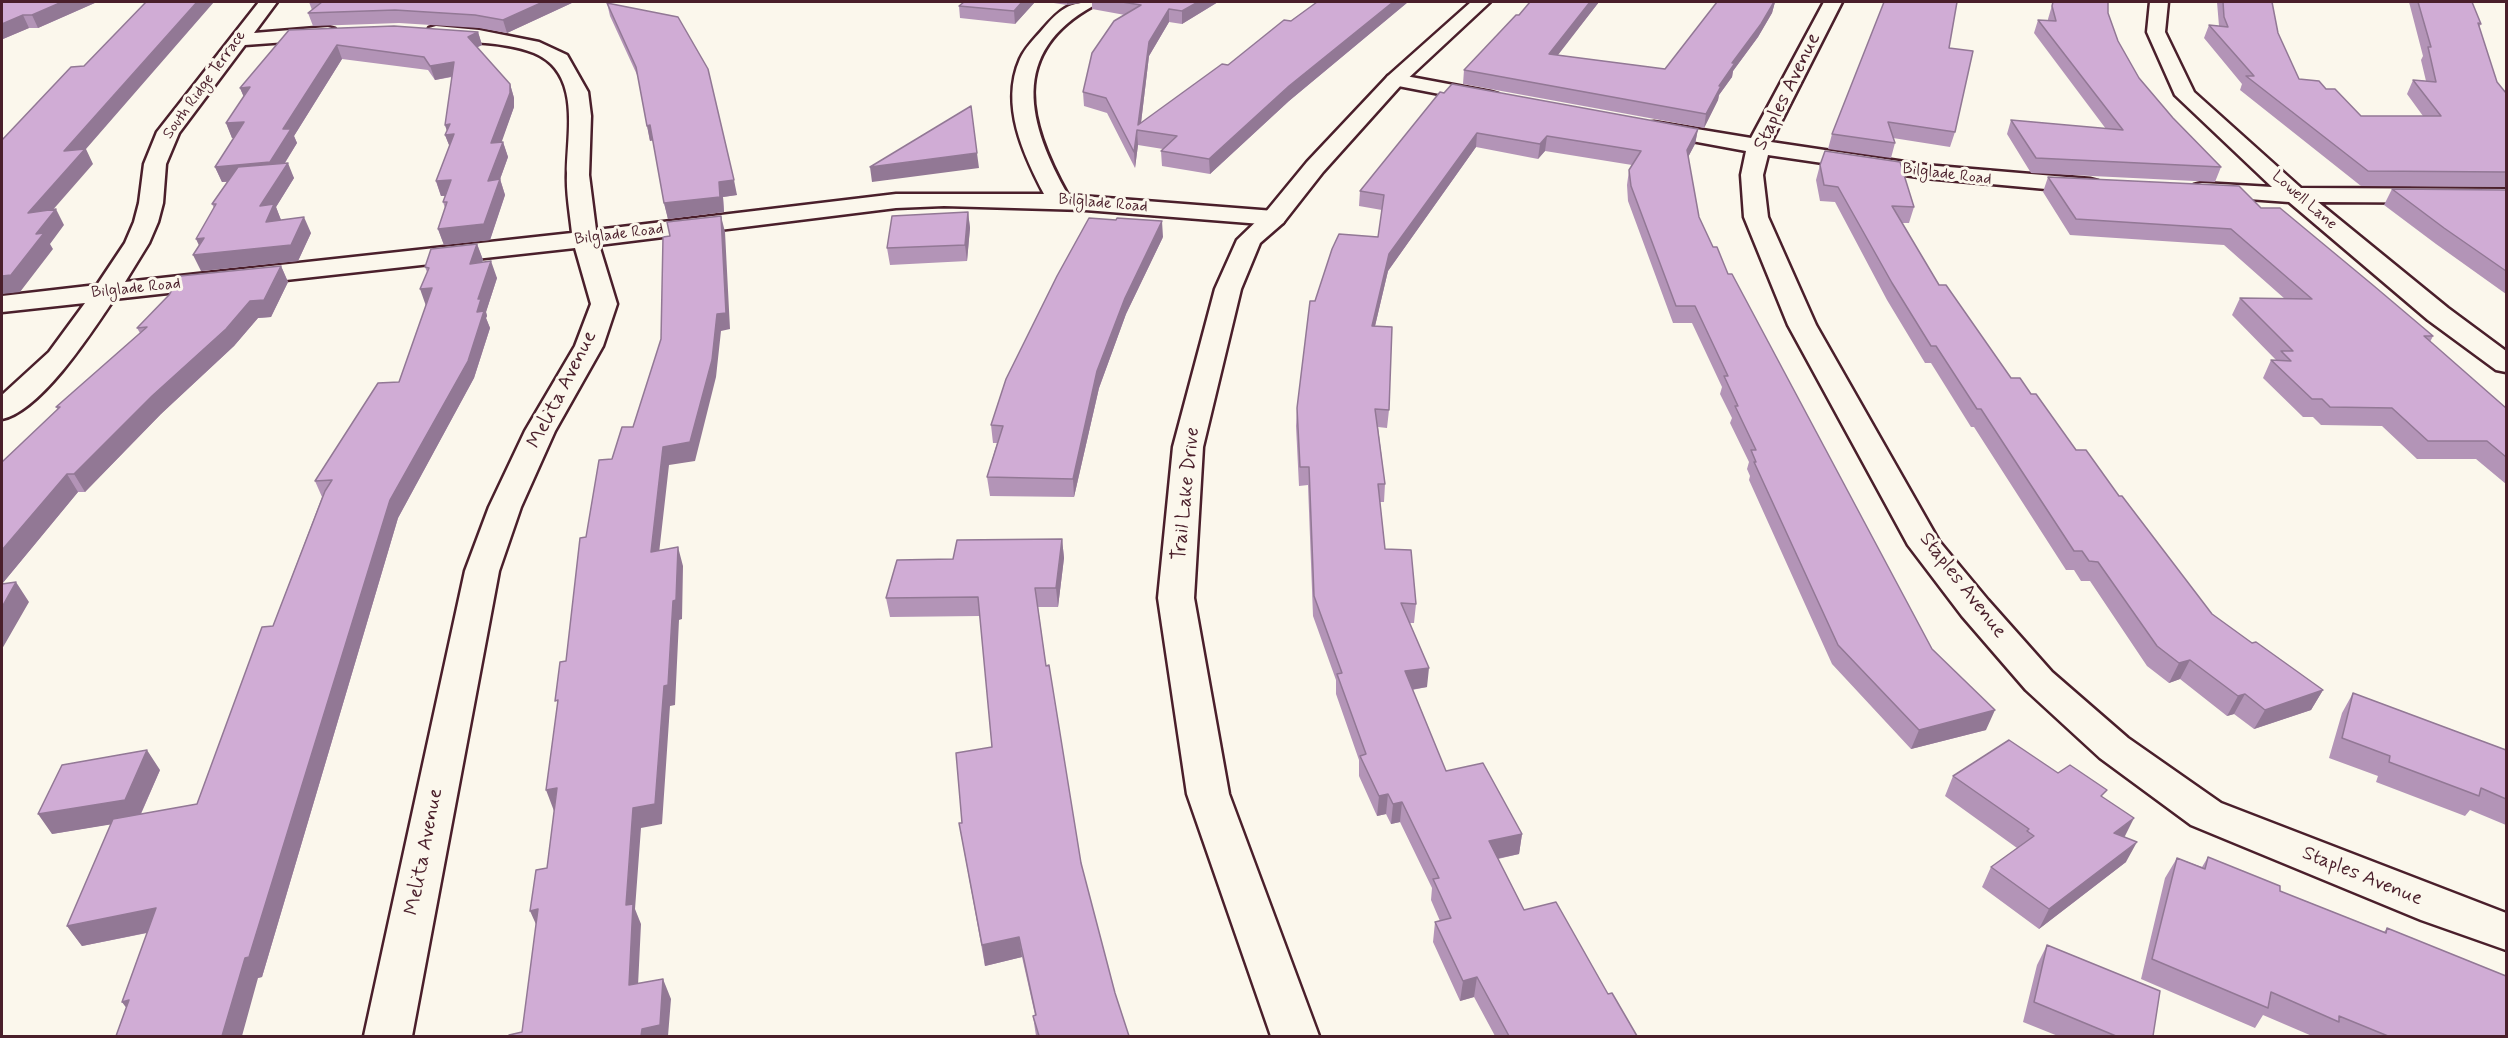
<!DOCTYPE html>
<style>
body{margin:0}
#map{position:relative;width:2508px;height:1038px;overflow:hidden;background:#fbf7ec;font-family:Mynerve,sans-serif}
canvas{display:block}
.frame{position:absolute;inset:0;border:3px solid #4a1f2b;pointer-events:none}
</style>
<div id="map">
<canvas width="2508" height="1038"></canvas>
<div class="frame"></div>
</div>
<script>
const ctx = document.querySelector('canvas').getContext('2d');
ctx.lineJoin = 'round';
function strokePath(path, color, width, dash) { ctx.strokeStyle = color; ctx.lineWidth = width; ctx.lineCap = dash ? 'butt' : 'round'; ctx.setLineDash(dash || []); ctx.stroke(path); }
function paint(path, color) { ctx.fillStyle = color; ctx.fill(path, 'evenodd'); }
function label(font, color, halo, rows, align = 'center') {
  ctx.font = font + ' Mynerve,sans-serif'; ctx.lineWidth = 6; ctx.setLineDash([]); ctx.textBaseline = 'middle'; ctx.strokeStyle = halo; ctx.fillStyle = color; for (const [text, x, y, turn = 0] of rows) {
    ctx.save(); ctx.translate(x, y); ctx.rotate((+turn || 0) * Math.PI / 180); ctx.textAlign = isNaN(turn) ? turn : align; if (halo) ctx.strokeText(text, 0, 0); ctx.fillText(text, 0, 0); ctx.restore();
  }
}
const minor = new Path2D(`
 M259 2H277L254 33 328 27 335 29 337 33 335 37 328 39 245 45 179 133 166 164 163 203 158 222 149 243 125 282 572 233C570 213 566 193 567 173 567 133 582 73 534 53 501 40 463 44 429 36L427 32 429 28 436 26 479 30 539 42 567 55 588 92 591 116 589 175 596 230 896 194H1044C1023 154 1000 104 1020 59 1025 48 1034 39 1042 30 1060 9 1068 2 1096 2L1093 6C1008 53 1028 124 1068 195L1274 211 1283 213 1286 218 1283 223 1274 225 1085 210 944 206 896 208 599 245 617 304 603 346 555 431 521 507 499 571 412 1036H364L465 571 489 507 525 431 575 346 591 304 575 248 114 299C92 332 41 411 2 419V395L49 352 85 303 2 312V296L97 285 125 243 134 222 139 203 144 164 157 132Z
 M1824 2H1842L1771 142 1925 165 2090 179 2098 181 2102 186 2098 191 2090 193 1925 178 1768 155 1763 175 1768 217 1816 325 1939 541 1988 600 2052 672 2128 738 2221 803 2506 913V950L2421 920 2191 825 2100 758 2026 690 1962 616 1908 545 1788 325 1744 217 1741 175 1746 151 1654 134 1646 133 1643 128 1646 123 1654 122 1751 138Z
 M2150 2H2168L2165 32 2194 92 2301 188 2506 189V203L2318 202 2448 308 2506 351V372L2496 370 2428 320 2289 202 2194 195 2190 190 2194 185 2202 183 2272 187 2175 95 2147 32Z
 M1395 74 1491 92 1498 94 1501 98 1498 102 1491 104 1388 84 1385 80 1388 76Z`);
const tertiary = new Path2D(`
 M1471 2H1490L1402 84 1323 172 1283 223 1260 243 1241 289 1203 447 1194 598 1229 794 1319 1036H1271L1187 794 1158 598 1173 447 1215 289 1237 240 1265 213 1307 162 1388 76Z`);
strokePath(minor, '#4a1f2b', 5);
strokePath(tertiary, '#4a1f2b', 5);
paint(minor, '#fbf7ec');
paint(tertiary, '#fbf7ec');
paint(new Path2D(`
 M2 2H97L38 28H29L3 39H2Z
 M309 2H574L507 33 479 28 399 23 313 26 308 13 312 10Z
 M964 2H1035L1015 24 960 18 959 6Z
 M1047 2H1086L1067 5Z
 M1092 2H1218L1182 24 1169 22 1149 56 1141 123 1228 65 1317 2H1408L1289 101 1210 174 1162 166 1161 151 1163 149 1138 145 1135 168 1107 113 1084 106 1083 92 1125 15 1092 9Z
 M1599 2 1557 55 1665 69 1775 2 1772 13 1758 37 1733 71 1732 77 1719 95 1718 100 1704 128 1463 84 1464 70 1519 15Z
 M2053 2 2108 13 2118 41 2139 78 2173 118 2221 167 2215 182 2031 173 2007 134 2011 120 2106 129 2034 33 2038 20 2048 21V19Z
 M2217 2H2272L2278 33 2299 79 2326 89 2361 116H2423L2407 94 2413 80 2426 81 2421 60 2423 56 2409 2H2472L2481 24 2479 27 2497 82 2506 93V187L2361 186 2240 90 2242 84 2204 38 2209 25 2219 26Z
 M607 3 737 195 723 197 724 212 668 219 664 203 653 140 650 141 638 77 610 16Z
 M289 30 478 32 482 45 477 47 510 84 514 98V107L501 142H503L508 157 500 179 505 195 490 240 444 245 438 229 445 208 443 202 445 196H441L436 181 450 147 445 135 447 131 445 125 452 77 435 80 428 70 342 59 294 136 297 143 285 163 294 178 276 207 281 220 311 233 298 261 201 271 199 245 214 208 212 204 227 182H222L215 167 234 138H232L226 123 244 97 240 88Z
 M1949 48 1955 132 1950 147 1893 138 1895 143 1891 158 1828 149 1832 134Z
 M1440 92 1698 129 1695 144 1688 157 1699 217 1713 247 1728 274 1932 649 1986 730 1911 749 1832 664 1749 480 1750 476 1747 469 1749 462 1730 423 1732 418 1720 394 1722 387 1692 323H1673L1628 201 1627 185 1629 170 1632 165 1545 151 1538 159 1476 147 1388 271 1375 326 1389 410 1387 428 1378 427 1385 484 1384 502H1380L1385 549 1416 604 1414 623H1410L1427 687 1412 690 1446 771 1522 834 1519 854 1498 859 1524 910 1608 994 1637 1036H1495L1474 997 1460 1001 1433 942 1435 922 1440 921 1431 900 1432 888 1400 822 1391 824 1386 814 1377 816 1359 776V760L1336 694V680L1313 616 1308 485 1299 486 1296 426 1297 408 1315 301 1378 237 1382 210 1359 206 1360 191Z
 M1820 165 1914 207 1909 223H1902L1939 285 2011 378 2031 394 2076 450 2119 496 2212 614 2252 643 2323 690 2311 710 2254 729 2234 714 2227 716 2180 679 2169 683 2147 666 2090 581H2081L2074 570H2066L1974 427H1971L1931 363H1925L1887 300 1835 202 1820 201 1816 180Z
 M2048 177 2261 208 2433 336 2430 342 2506 408V484L2476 459H2417L2382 426 2321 425 2313 417H2303L2263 378 2271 360H2276L2232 315 2240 298 2285 299 2224 245 2070 235 2043 192Z
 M2392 189 2506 190V294L2436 244 2384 205Z
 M968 212 970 228 967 261 890 265 887 248Z
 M1163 237 1126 314 1099 388 1074 497 990 496 987 477 997 443H993L991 425Z
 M477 244 483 260 482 262 497 278 486 312 487 316 486 318 490 328 474 378 398 518 262 977 126 1007 122 1002 147 933 82 946 67 926 111 824 52 834 160 770 141 814 197 804 273 626 322 497 315 481 399 382 426 305 427 272 425 267Z
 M281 266 288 282 271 317 258 318 234 346 161 414 85 492H78L2 584 58 410 56 407 140 333 137 328Z
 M1062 539 1064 558 1058 607H1038L1046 666 1081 863 1115 993 1129 1036H1036L1033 1016 1035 1015 1022 957 985 966 959 823H962L992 747 980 616 890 617 886 598 953 559Z
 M2353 693 2506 750V825L2470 810 2465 816 2376 782 2378 776 2329 758 2342 713Z
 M2058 773 2104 798 2124 837 2126 862 2039 929 1982 887 1991 867 2017 848 1945 796 1953 776Z
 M2208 857 2280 891 2384 932 2387 928 2506 1036H2312L2263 1015 2255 1028 2141 979 2165 878 2177 858 2202 867Z
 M2047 945 2153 1036H2058L2023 1022 2037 965Z`), '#b394b7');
paint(new Path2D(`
 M62 2H97L38 28 32 15Z
 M197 2H214L86 149 93 164 37 228 28 213 64 151Z
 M543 2H574L507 33 503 20Z
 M1022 2H1035L1015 24 1014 11Z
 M1067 2H1086L1067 5Z
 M1198 2H1218L1182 24V11Z
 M1393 2H1408L1289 101 1210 174 1209 159 1289 86Z
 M1590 2H1599L1548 68 1549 54Z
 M1771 2H1775L1772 13 1758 37 1733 71 1732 77 1719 95 1718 100 1704 128 1706 114 1719 86 1732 63Z
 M1169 9V22L1149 56 1140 131 1138 125 1149 42Z
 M23 15 29 28 3 39 2 36V24Z
 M478 32 482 45 472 50 468 37Z
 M337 45 342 59 294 136 297 143 276 177 222 182 215 167 283 129Z
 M454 62 459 75 435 80 430 66Z
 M510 84 514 98V107L496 158 491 143Z
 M250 87 246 102 240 88Z
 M244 122 250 136 232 138 226 123Z
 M450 124 454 134 451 150 445 135 448 134 445 125Z
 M650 125 654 140 650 141 647 126Z
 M1698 129 1695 144 1684 165 1687 150Z
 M1137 130 1138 145 1135 168 1134 152Z
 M1477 133 1476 147 1388 271 1371 343 1372 326 1389 254Z
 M1547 136 1545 151 1538 159 1540 144Z
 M503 142 508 157 494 196 488 181Z
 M977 153 979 168 872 182 870 167Z
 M288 163 294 178 276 207 281 220 272 238 260 206Z
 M500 179 505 195 490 240 444 245 438 229Z
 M451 180 456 195 441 196 436 181Z
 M734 180 737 195 723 197 724 212 668 219 664 203 719 182Z
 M56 209 64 225 50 244 53 249 20 292 2 294V276Z
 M968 212 970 228 967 261 965 245Z
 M721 216 725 232 730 329 721 331 716 377 695 461 669 465 657 571 651 552 663 447Z
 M304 217 311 233 298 261 201 271 193 255 203 254 196 239Z
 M1162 221 1163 237 1126 314 1099 388 1074 497 1073 479 1097 371 1125 298Z
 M477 244 483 260 476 280 470 264Z
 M491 261 497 278 486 312 487 316 486 318 490 328 474 378 398 518 262 977 258 978 242 1036H222L245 958 390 500 477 312 478 299Z
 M281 266 288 282 271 317 258 318 234 346 161 414 85 492 74 474Z
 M432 288 426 306 420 289Z
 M67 474 78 492 2 584V550Z
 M1062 539 1064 558 1058 607 1056 588Z
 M678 547 683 566 682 619 679 620 675 705 670 706 662 824 641 828 635 909 641 924 637 1006 629 985 626 905 633 808 664 686Z
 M16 582 29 602 2 649V607Z
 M2190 660 2180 679 2169 683 2179 663Z
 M1429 668 1427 687 1403 691 1405 671Z
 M2323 690 2311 710 2254 729 2265 710Z
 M2245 694 2234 714 2227 716 2238 696Z
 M1995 710 1986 730 1911 749 1919 730Z
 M147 750 160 770 138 820 52 834 38 814Z
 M557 788 554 811 546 790Z
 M1388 794 1386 814 1377 816 1379 796Z
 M1402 802 1400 822 1391 824 1393 804Z
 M2134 818 2124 838 2114 833Z
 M1522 834 1519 854 1486 861 1489 841Z
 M2137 842 2126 862 2039 929 2049 909Z
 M156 908 170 928 82 946 67 926Z
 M538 909 539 931 530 911Z
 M1019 937 1022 957 985 966 982 945Z
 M1477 977 1474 997 1460 1001 1463 981Z
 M663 979 671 999 668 1036H641L642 1029Z
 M129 1000 137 1022 122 1002Z`), '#927895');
const building = new Path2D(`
 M2 2H62L32 15H23L2 24Z
 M146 2H197L64 151 85 149 28 213 56 209 36 234 44 233 11 275 2 276V140L71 67 84 66Z
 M322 2H543L503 20 475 15 395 10 308 13Z
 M964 2H1022L1014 11 959 6Z
 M1122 2H1198L1182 11 1169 9 1149 42 1138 125 1222 64 1228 65 1284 20 1291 21 1317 2H1393L1289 86 1209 159 1161 151 1177 136 1137 130 1134 152 1106 98 1083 92 1092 53 1114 21 1141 5Z
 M1530 2H1590L1549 54 1665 69 1717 2H1774L1761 24 1732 63H1735L1719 86H1721L1706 114 1464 70 1516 15H1519Z
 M1884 2H1957L1949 48 1973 51 1955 132 1888 122 1895 143 1832 134Z
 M2053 2H2108V13L2118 41 2139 78 2173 118 2221 167 2036 158 2011 120 2123 130 2038 20 2056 21 2052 6Z
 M2223 2H2272L2278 33 2299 79 2319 81 2326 89H2335L2361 116H2441L2413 80 2436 82 2428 47H2431L2418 2H2472L2481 24 2478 23 2497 82 2506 93V172L2368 171 2246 76H2254L2209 25 2228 27 2224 17Z
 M607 3 678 17 708 69 734 180 719 182 720 197 664 203 650 125 647 126 636 67Z
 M394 26 478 32 468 37 510 84V93L491 143 503 142 488 181 500 179 484 224 438 229 447 202H443L451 180 436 181 454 134 445 135 450 124 445 125 454 62 430 66 424 57 337 45 283 129H291L270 162 215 167 244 122 226 123 250 87 240 88 289 30Z
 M1452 84 1698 129 1687 150 1699 217 1713 247H1717L1728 274H1732L1932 649 1995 710 1919 730 1838 645 1754 462H1756L1751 450H1756L1735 406H1738L1724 376H1728L1695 306H1676L1631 186 1629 170 1641 151 1547 136 1540 144 1477 133 1389 254 1372 326 1392 327 1389 410 1375 409 1385 484H1378L1385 549 1411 550 1416 604 1401 603 1429 668 1405 671 1446 771 1483 763 1522 834 1489 841 1524 910 1556 902 1608 994 1612 993 1637 1036H1509L1477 977 1463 981 1435 922 1451 918 1433 879 1439 878 1402 802 1393 804 1388 794 1379 796 1360 756 1366 754 1337 674 1342 673 1314 596 1309 467H1300L1297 408 1310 301H1315L1332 249 1339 234 1378 237 1384 195 1360 191 1440 92 1444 93Z
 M971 106 977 153 870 167Z
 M1825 151 1900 162 1914 207 1892 206 1939 285H1946L2011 378H2020L2031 394H2036L2076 450H2086L2119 496H2122L2212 614 2252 643 2256 642 2323 690 2265 710 2245 694 2238 696 2190 660 2179 663 2157 646 2098 562 2089 561 2082 551H2074L1981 409H1977L1936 346H1931L1892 283 1838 187 1824 185 1820 165Z
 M288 163 260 206 274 204 266 222 304 217 291 245 193 255 204 238 196 239 216 204H212L238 167Z
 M2048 177 2239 186 2261 208H2280L2374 286 2433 336H2424L2506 408V457L2487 441H2428L2392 408 2330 407 2322 399H2312L2271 360 2291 361 2281 351H2293L2240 298 2312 299 2231 229 2076 219Z
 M2392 189 2506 190V271L2444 228Z
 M968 212 965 245 887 248 892 216Z
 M721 216 726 313 717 314 712 360 690 442 663 447 651 552 678 547 676 600 673 601 668 685 664 686 655 804 633 808 626 905 633 904 629 985 663 979 660 1025 642 1029 641 1036H509V1035L522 1032 538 909 530 911 536 870 547 868 557 788 546 790 558 700 555 701 560 662 566 661 580 538 586 537 599 460 612 459 622 427H633L661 339 663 237 670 236 667 222Z
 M1089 218 1116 220 1117 218 1162 221 1125 298 1097 371 1073 479 987 477 1003 426 991 425 1006 379 1057 276Z
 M477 244 470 264 491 261 478 299H481L477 312 484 311 468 361 390 500 249 957 245 958 222 1036H116L129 1000 122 1002 156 908 67 926 113 819 197 804 262 627 273 626 325 491 332 480 315 481 378 383 399 382 432 288 420 289 429 268 425 267 431 249Z
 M281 266 264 300 250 301 226 329 152 396 74 474H67L2 550V462L60 407H56L147 327 137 328 169 295 180 276Z
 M1062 539 1056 588H1035L1046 666 1049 665 1081 863 1115 993 1129 1036H1039L1033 1016 1036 1015 1019 937 982 945 959 823H962L956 753 992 747 978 597 886 598 897 560 953 559 957 540Z
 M16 582 2 607V584Z
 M2353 693 2506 750V799L2481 788 2479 796 2389 762 2390 756 2342 738Z
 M2009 740 2058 773 2070 765 2107 790 2101 796 2134 818 2114 833 2137 842 2049 909 1991 867 2034 836 2027 831 2029 829 1953 776Z
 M147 750 125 800 38 814 62 765Z
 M2208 857 2280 886V891L2386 933 2387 928 2506 976V1036H2388L2339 1016V1022L2271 992 2268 1008 2152 959 2177 858 2205 869Z
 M2047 945 2160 991 2153 1036H2116L2034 1002Z`);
paint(building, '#d0acd5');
strokePath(building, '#927895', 1.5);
label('16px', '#4a1f2b', '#fbf7ec', [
 ["South Ridge Terrace",205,85,-54],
 ["Bilglade Road",1947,175,7],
 ["Lowell Lane",2304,201,41],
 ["Bilglade Road",1103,204,5],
 ["Bilglade Road",619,235,-7],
 ["Bilglade Road",136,289,-6]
]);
label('20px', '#4a1f2b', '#fbf7ec', [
 ["Staples Avenue",1788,92,-64],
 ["Melita Avenue",563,390,-63],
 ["Trail Lake Drive",1187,494,-84],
 ["Staples Avenue",1962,586,52],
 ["Melita Avenue",425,852,-79],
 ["Staples Avenue",2362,877,22]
]);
</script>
